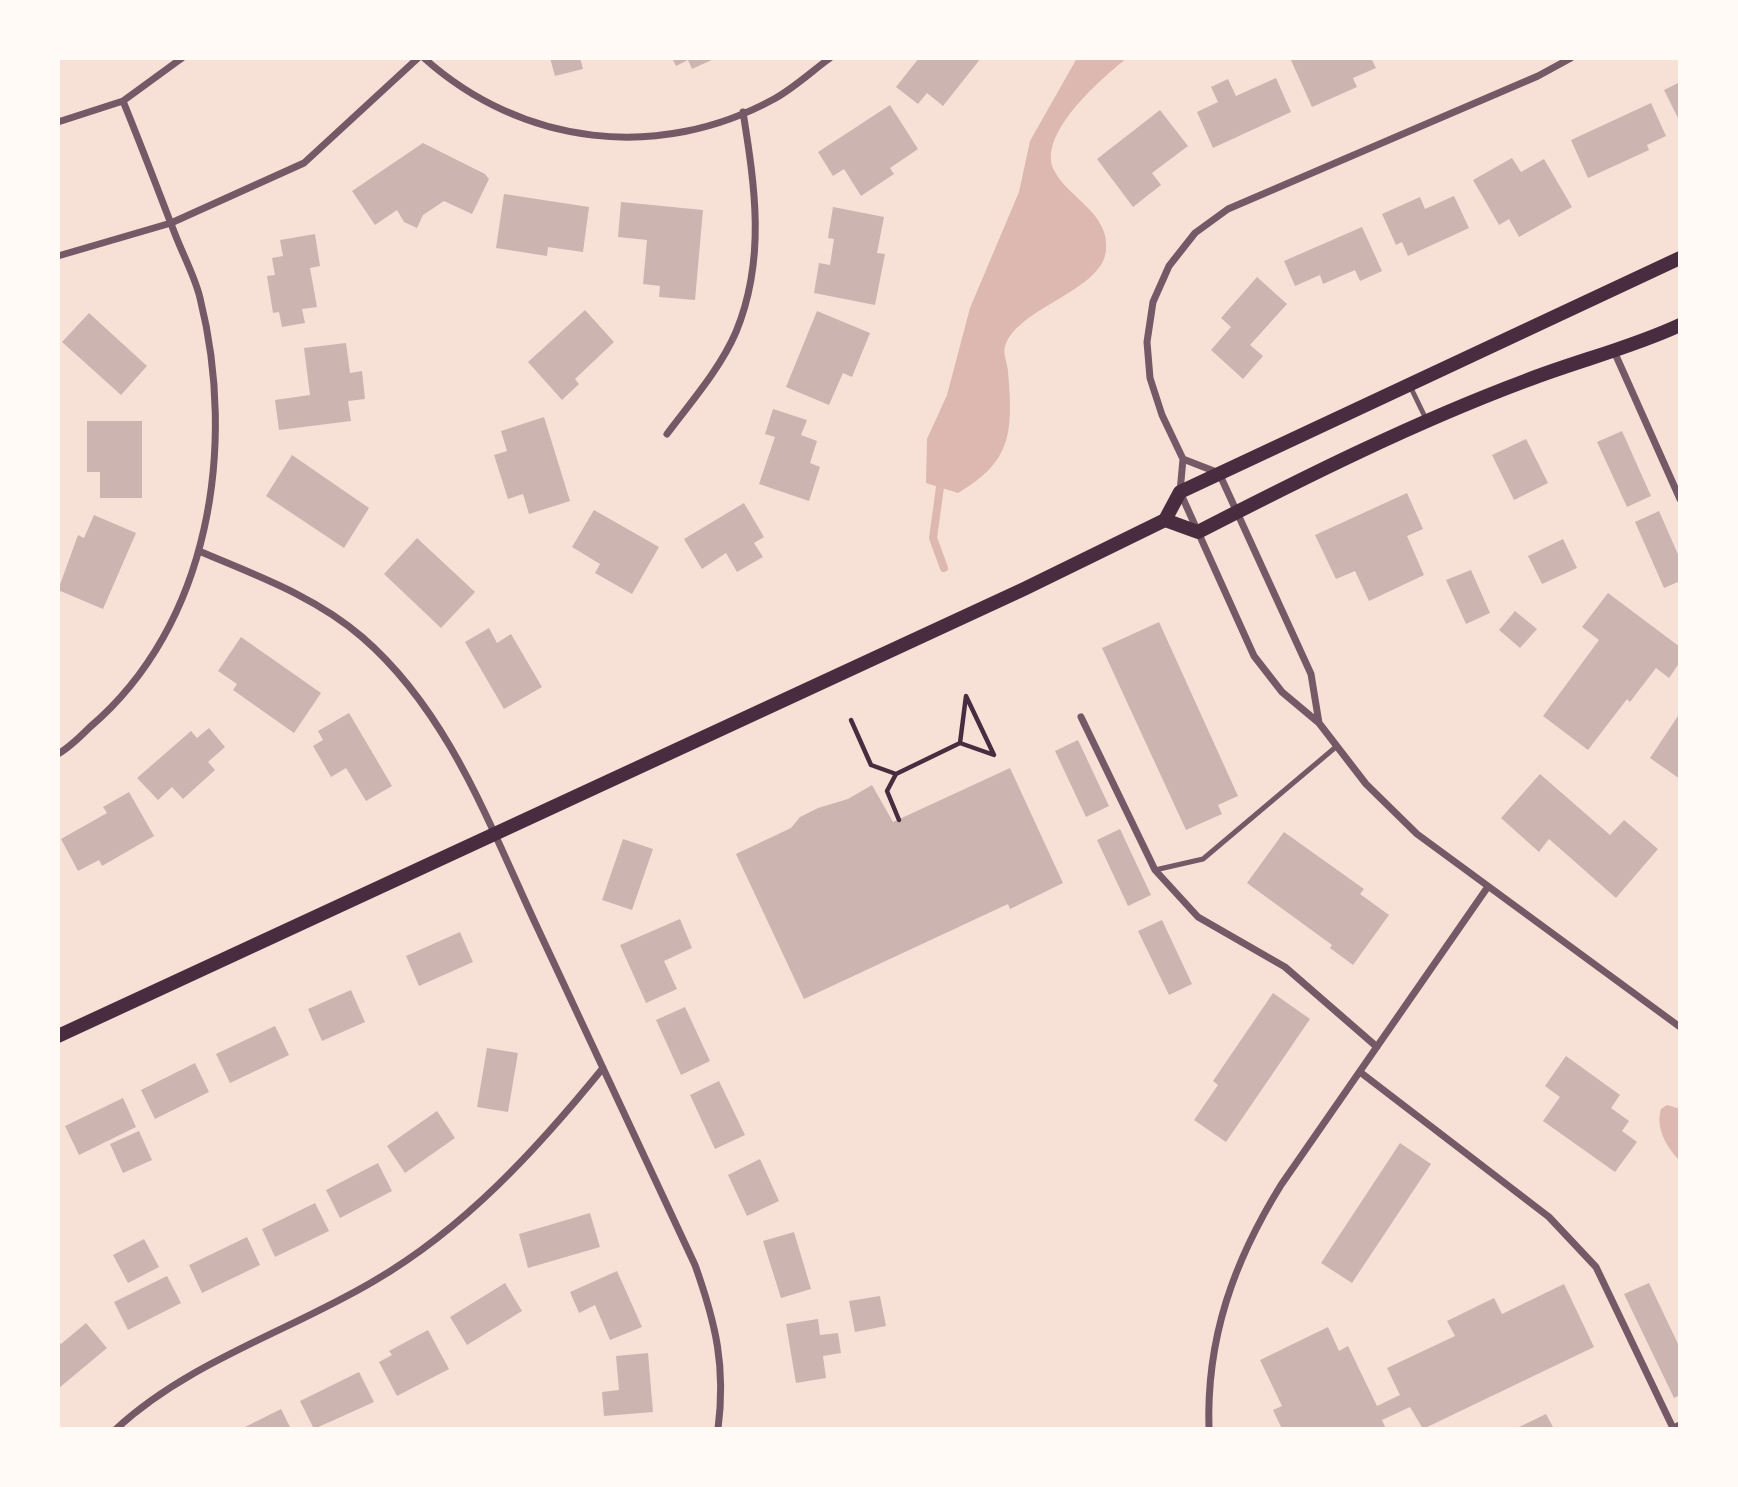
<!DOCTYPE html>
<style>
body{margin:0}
#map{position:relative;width:1738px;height:1487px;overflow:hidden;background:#f7e1d7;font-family:"Space Grotesk",sans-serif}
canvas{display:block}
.frame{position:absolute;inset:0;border:60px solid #fffaf5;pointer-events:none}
</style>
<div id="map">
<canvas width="1738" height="1487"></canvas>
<div class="frame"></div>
</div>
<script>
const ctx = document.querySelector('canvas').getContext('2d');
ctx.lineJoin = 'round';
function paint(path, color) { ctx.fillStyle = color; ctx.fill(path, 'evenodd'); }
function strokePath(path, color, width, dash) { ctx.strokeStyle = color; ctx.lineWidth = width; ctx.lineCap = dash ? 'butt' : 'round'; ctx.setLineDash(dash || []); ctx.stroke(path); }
paint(new Path2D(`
 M1077 58H1127C1102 78 1034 136 1055 172 1070 199 1110 214 1106 250 1103 289 1026 305 1007 341 1001 352 1007 360 1008 371 1013 431 1013 461 958 493L926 483 927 439 947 395 970 308 1019 192 1030 141Z
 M1667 1105 1680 1109V1161C1667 1148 1655 1128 1661 1109Z`), '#dcb8b0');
strokePath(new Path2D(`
 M941 480 933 538 944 568`), '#dcb8b0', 8);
paint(new Path2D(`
 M550 58H580L583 69 555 76Z
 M672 58H716L692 69 688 60 676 66Z
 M919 58H981L943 106 927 93 918 104 896 87Z
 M1290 58H1371L1376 68 1353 78 1357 87 1312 107Z
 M1276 78 1291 112 1213 148 1197 112 1218 102 1211 87 1228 79 1236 96Z
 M1680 82V122L1664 90Z
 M1651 103 1666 136 1647 145 1649 150 1588 178 1571 140Z
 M890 105 918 149 890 168 894 174 861 196 844 169 833 176 818 152Z
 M1160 110 1188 146 1152 173 1161 185 1133 207 1097 159Z
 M423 143 485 174 489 179 472 214 444 201 423 215 417 228 404 222 397 210 375 225 352 191Z
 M1512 158 1521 172 1544 159 1572 207 1519 237 1509 219 1499 225 1473 180Z
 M504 194 589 207 583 252 548 247 547 256 496 248Z
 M1454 196 1469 228 1408 256 1402 242 1396 245 1382 214 1420 197 1425 209Z
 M621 202 703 210 695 300 659 297 660 286 643 284 647 240 618 237Z
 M833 207 884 217 877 253 885 254 875 305 814 293 819 263 830 265 834 239 828 238Z
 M1362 227 1382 271 1360 281 1355 270 1323 284 1320 275 1295 286 1284 261Z
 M315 234 320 266 310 268 317 307 302 309 305 323 282 327 279 312 273 313 267 276 275 275 272 258 283 256 280 240Z
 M1257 277 1287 304 1250 345 1263 356 1243 379 1211 350 1231 327 1221 318Z
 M585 310 614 342 575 379 579 384 562 400 528 362Z
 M817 311 870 333 852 377 843 373 829 405 786 387Z
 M89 313 147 366 121 395 62 342Z
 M346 343 350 373 362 371 365 399 348 401 351 421 279 430 275 400 310 395 304 348Z
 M773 409 807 420 801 435 817 441 810 463 820 467 809 501 759 484 775 437 765 434Z
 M544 417 570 501 529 514 523 494 508 499 494 455 507 451 501 431Z
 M87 421H142V498H100V472H87Z
 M1622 431 1651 496 1627 507 1597 442Z
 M1526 439 1548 483 1514 500 1492 455Z
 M292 455 369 508 344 548 266 496Z
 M1407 493 1423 529 1407 536 1424 575 1369 601 1355 571 1336 579 1315 535Z
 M744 503 764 537 754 543 763 557 737 572 726 553 702 569 684 539Z
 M594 510 659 547 632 594 595 573 600 564 572 547Z
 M1659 511 1680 559V581L1664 588 1635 522Z
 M94 515 136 533 103 609 58 590 78 535 84 538Z
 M417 538 475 592 441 628 384 574Z
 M1563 539 1577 568 1542 584 1528 556Z
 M1471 570 1490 613 1466 624 1446 580Z
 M1608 593 1680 647V662L1669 678 1656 668 1630 702 1627 699 1588 750 1543 716 1599 640 1582 627Z
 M1515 611 1537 629 1520 648 1499 630Z
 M1159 622 1238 796 1218 805 1222 814 1186 830 1102 648Z
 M489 628 497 643 511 634 542 687 504 709 465 642Z
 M241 637 321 693 294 733 233 690 237 684 218 671Z
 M349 713 392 786 366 801 346 768 331 777 313 746 323 740 318 731Z
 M1680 713V779L1650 758Z
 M209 728 225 747 208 762 215 770 183 799 172 787 158 800 137 778 191 731 197 738Z
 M1078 740 1109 806 1086 817 1055 751Z
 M1010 768 1063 883 1010 909 1008 904 804 999 736 854 791 828 800 817 818 808 848 799 872 785 893 822Z
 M1540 774 1610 835 1624 820 1658 849 1616 898 1549 839 1539 852 1501 818Z
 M129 792 154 836 102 866 99 860 78 871 61 839 107 813 103 807Z
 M1120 829 1151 895 1128 906 1097 840Z
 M1284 832 1364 889 1360 894 1389 915 1353 965 1330 948 1332 945 1247 883Z
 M623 839 653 849 632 910 602 900Z
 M680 919 692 948 664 961 677 989 646 1003 620 945Z
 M1162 920 1192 984 1169 995 1138 931Z
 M460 932 473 962 419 986 406 956Z
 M351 990 365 1022 322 1041 308 1009Z
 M1273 993 1310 1019 1226 1142 1194 1120 1218 1085 1213 1081Z
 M685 1007 710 1061 681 1075 656 1020Z
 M275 1026 289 1055 230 1083 216 1054Z
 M487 1048 518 1053 508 1112 477 1107Z
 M1566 1056 1620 1095 1611 1108 1629 1121 1622 1131 1637 1142 1615 1172 1543 1121 1560 1097 1545 1086Z
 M195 1063 209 1092 155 1119 141 1090Z
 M719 1081 745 1135 715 1149 690 1095Z
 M123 1098 136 1127 79 1155 65 1126Z
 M437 1111 455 1138 405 1173 387 1146Z
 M139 1131 152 1160 123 1173 110 1144Z
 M1400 1143 1431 1164 1352 1283 1321 1263Z
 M760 1159 779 1201 747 1216 728 1175Z
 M378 1163 392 1191 340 1218 326 1190Z
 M315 1203 329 1231 275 1257 262 1229Z
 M590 1213 600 1247 528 1268 519 1234Z
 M794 1232 811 1289 781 1298 763 1241Z
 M247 1237 260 1265 202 1293 189 1265Z
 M144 1239 159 1267 128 1283 113 1255Z
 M617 1271 642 1327 610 1340 595 1305 579 1313 570 1292Z
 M167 1276 181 1303 128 1330 114 1302Z
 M505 1283 522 1311 467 1345 450 1317Z
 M1649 1283 1680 1348V1395L1674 1398 1624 1294Z
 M1564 1284 1594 1347 1423 1429 1410 1407 1382 1420 1386 1429H1282L1273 1410 1282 1406 1260 1360 1328 1327 1339 1351 1348 1346 1377 1406 1400 1395 1387 1368 1455 1336 1447 1321 1494 1298 1502 1314Z
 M880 1296 886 1326 855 1332 849 1301Z
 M818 1319 820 1335 838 1333 841 1353 823 1356 826 1378 796 1383 786 1324Z
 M86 1323 107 1348 59 1388 58 1340 61 1344Z
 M428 1330 449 1369 397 1396 379 1362 392 1355 389 1351Z
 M648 1353 653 1412 604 1416 602 1392 619 1390 616 1356Z
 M359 1372 374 1402 314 1429 300 1401Z
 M281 1409 291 1429H241Z
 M1546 1414 1554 1429H1515Z`), '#ccb4b1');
strokePath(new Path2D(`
 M966 696 994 755 960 743Z
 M851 720 871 765 896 774
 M899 820 887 791 896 774 960 743`), '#4a2c40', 4.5);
strokePath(new Path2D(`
 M1410 386 1427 421
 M1155 870 1203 859 1337 746`), '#755966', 5);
strokePath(new Path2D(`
 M424 58C522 146 659 162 774 99 794 88 812 71 830 58
 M1571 58 1538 76 1228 209 1195 233 1169 266 1153 302 1147 342 1150 378 1162 415 1183 459 1180 492 1254 656 1282 692 1319 723 1366 784 1417 834 1680 1027
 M58 122 123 101 182 58
 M58 256 171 223 304 163 418 58
 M1613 349 1680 499
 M667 434C691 402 720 369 736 332 766 259 755 187 743 112
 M1183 459 1219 473 1311 674 1319 723
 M199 551C255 575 315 596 362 637 450 713 490 827 538 929 591 1041 643 1153 695 1265 716 1324 726 1367 718 1429
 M1081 717 1155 870 1198 917 1285 967 1377 1047
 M58 754C70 747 80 737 90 727 210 625 237 446 200 298 195 277 183 255 175 234 158 190 141 145 123 101
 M1360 1072 1549 1217 1596 1267 1673 1428 1680 1425
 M116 1429C190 1361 288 1332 374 1281 465 1228 537 1149 603 1068
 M1209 1429C1206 1338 1234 1261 1281 1185L1487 888`), '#755966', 7);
strokePath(new Path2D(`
 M1165 520 1198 532C1305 477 1413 423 1525 381 1576 361 1631 348 1680 325
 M58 1036 1024 589 1165 520 1180 492 1680 258`), '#4a2c40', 14);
</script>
